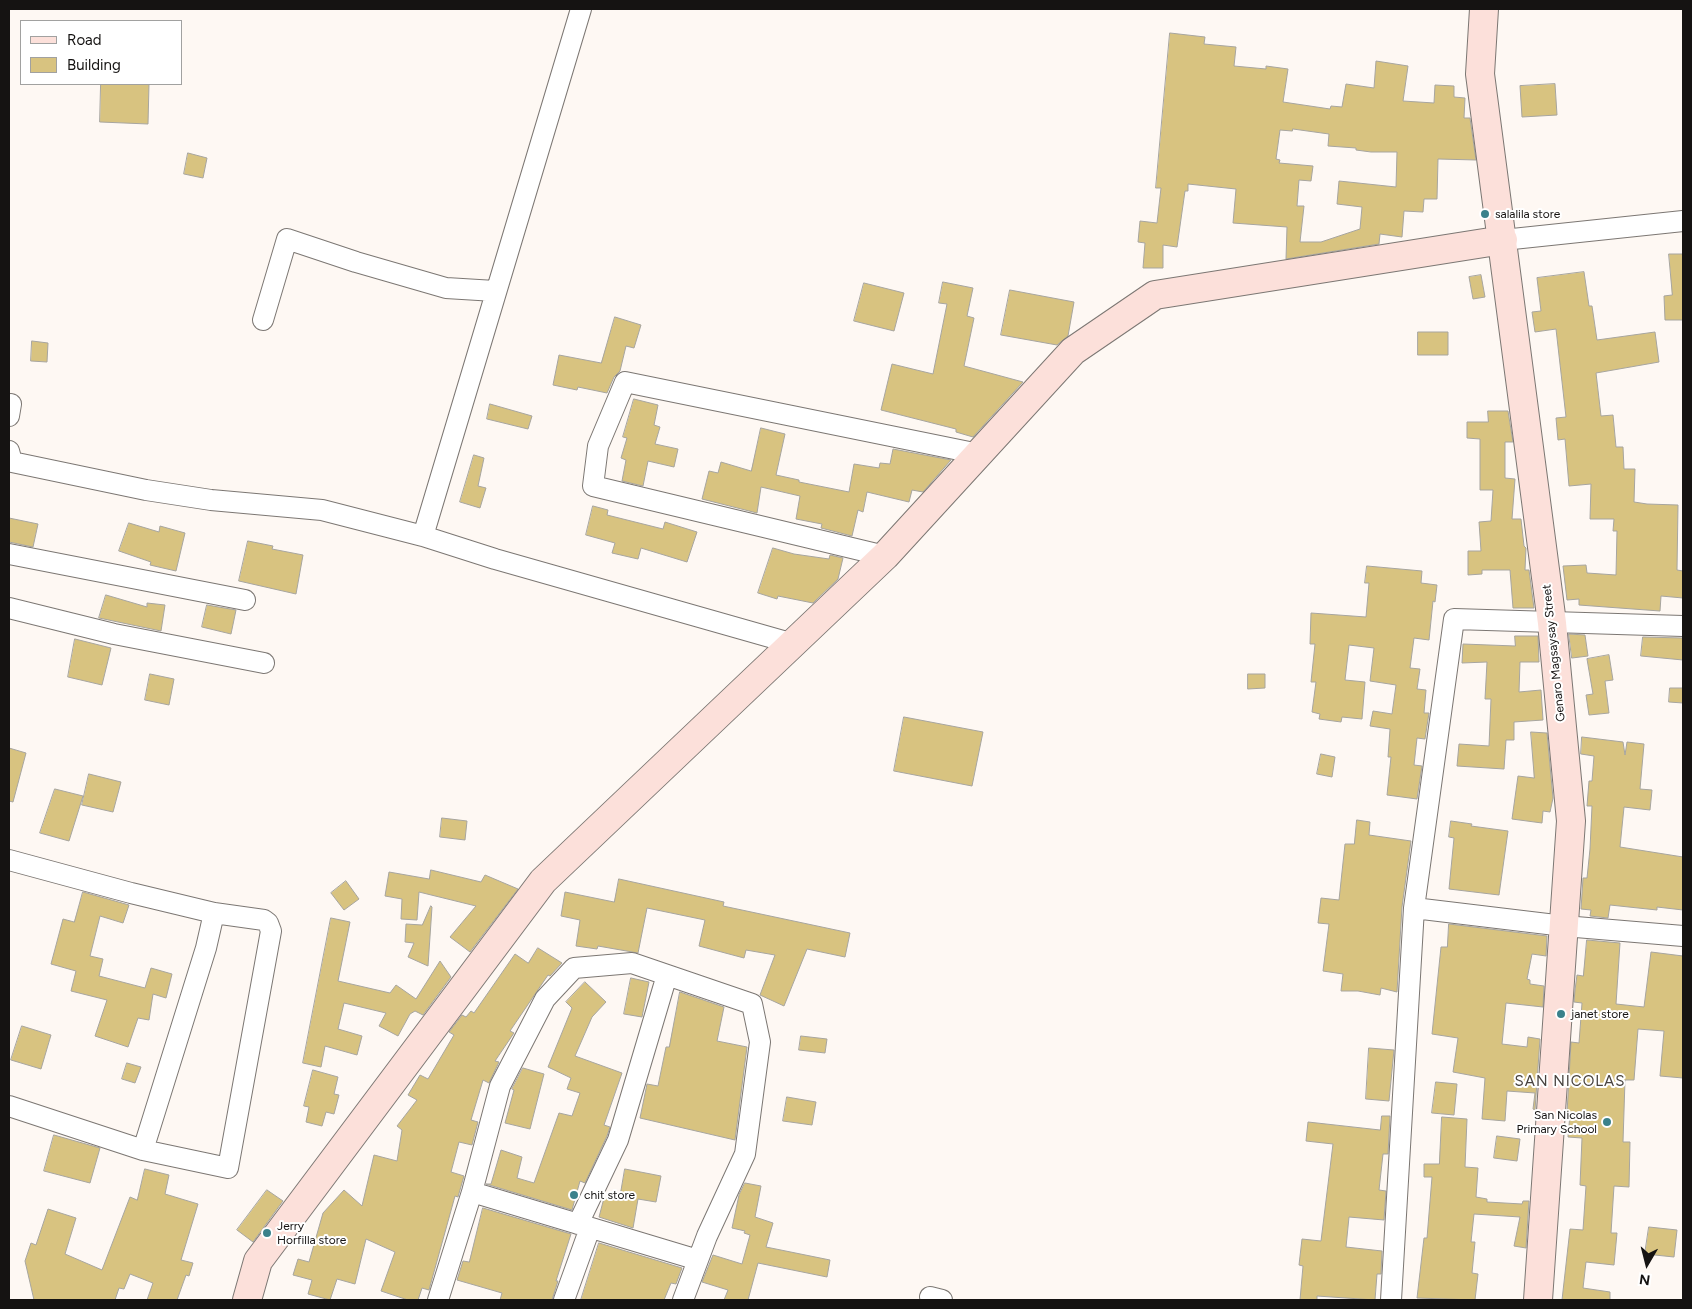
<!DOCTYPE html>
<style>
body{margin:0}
#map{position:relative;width:1692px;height:1309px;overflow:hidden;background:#fef8f3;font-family:Figtree,sans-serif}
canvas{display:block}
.frame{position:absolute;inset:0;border:10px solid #151312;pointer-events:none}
.legend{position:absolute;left:20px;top:20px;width:162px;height:65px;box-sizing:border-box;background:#fff;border:1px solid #a1a1a0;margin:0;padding:6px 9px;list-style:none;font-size:15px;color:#151312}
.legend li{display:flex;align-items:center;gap:10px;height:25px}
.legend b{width:25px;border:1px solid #a1a1a0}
.north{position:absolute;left:1622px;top:1239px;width:50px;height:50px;-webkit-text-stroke:4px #fff;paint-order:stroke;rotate:188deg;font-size:14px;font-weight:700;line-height:20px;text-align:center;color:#151312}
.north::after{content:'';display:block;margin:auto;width:18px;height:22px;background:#151312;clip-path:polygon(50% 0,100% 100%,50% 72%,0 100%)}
</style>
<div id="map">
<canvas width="1692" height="1309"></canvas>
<div class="frame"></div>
<ul class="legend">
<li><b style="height:6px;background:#fce0da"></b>Road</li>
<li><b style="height:14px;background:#d8c380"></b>Building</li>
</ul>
<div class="north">N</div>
</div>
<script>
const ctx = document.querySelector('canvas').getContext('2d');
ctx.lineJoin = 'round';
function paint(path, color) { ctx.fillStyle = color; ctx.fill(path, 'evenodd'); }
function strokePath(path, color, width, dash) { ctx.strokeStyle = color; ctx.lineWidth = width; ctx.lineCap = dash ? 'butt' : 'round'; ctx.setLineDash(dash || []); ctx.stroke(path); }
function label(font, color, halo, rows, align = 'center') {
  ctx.font = font + ' Figtree,sans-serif'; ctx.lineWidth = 4; ctx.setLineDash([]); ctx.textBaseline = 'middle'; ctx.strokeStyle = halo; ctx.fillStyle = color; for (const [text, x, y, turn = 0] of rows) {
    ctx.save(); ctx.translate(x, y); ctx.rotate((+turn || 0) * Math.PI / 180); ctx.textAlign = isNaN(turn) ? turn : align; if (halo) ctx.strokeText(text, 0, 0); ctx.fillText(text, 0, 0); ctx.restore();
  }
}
const building = new Path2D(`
 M1170 33 1205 37 1204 44 1236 47 1234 66 1266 69V66L1288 69 1283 102 1330 109 1331 106 1342 107 1346 84 1374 88 1376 61 1408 66 1403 101 1434 103 1435 85 1454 86V97L1465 98 1464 118H1470L1476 160 1438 159 1437 199H1424L1423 212 1404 211 1402 237 1380 234 1379 244 1286 259 1287 227 1233 223 1236 189 1188 184V191H1185L1177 247 1163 245V268H1143L1145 243 1138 242 1140 221 1157 223 1161 188H1156ZM1293 129 1329 134 1328 146 1356 148V150L1371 152H1397L1396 187 1339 181 1337 204 1362 207 1360 229 1321 242H1300L1304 206H1297L1299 180 1311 181 1313 166 1279 163 1280 160 1276 159 1280 130 1292 131Z
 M101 84H149L148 124 100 122Z
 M1555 84 1557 115 1522 117 1520 86Z
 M188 153 207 158 203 178 184 174Z
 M1669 254H1683V320H1665L1664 296 1672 295Z
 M1584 272 1589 306H1592L1597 340 1655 332 1659 362 1596 373 1601 416 1613 415 1616 447H1623L1624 469H1635L1634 502 1647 504 1678 505 1677 570 1683 571V598L1661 596 1660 611 1579 605V599L1567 600 1563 566 1586 565 1587 573 1616 575 1617 531H1613L1614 519H1590L1591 484 1569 486 1565 439 1558 440 1556 418 1566 417 1556 329 1535 332 1532 312 1541 311 1537 278Z
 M1481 275 1485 297 1473 299 1469 277Z
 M943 282 973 288 967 316 974 318 964 366 1023 382 973 437 956 432V429L881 410 892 364 933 374 947 304 939 303Z
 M864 283 904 293 894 331 854 321Z
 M1010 290 1074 302 1068 336 1057 345 1001 335Z
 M615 317 641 325 634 348 626 346 620 371 614 377 607 393 578 387 577 390 553 385 559 355 601 363Z
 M1418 332H1448V355H1418Z
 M32 341 48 343 47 362 31 361Z
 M634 399 658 405 654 425 660 427 655 444 678 449 674 467 648 461 643 486 622 481 626 460 621 458 627 438 623 437Z
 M490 404 532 416 528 429 487 419Z
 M1488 411H1508L1513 442H1505V478L1515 479 1512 519H1521L1524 546 1526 548 1525 570H1529L1534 608H1513L1510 570H1482V574L1468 575V551H1481L1479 522 1491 521 1493 490H1480V439L1467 438V422H1488Z
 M761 428 785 434 776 475 799 480V482L849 492 854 464 879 468 880 463 890 464 893 449 951 460 923 492 912 490 909 502 867 492 863 512 858 510 852 536 821 528 822 524 796 519 800 496 761 487 757 513 702 499 709 471 718 473 721 462 751 471Z
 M474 455 484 458 478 486 486 488 480 508 460 502Z
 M593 506 608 510 607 515 663 529 665 522 697 532 687 562 641 548 638 559 612 553 615 543 586 535Z
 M9 518 38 524 33 547 9 542Z
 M129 523 159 532 160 526 185 533 176 571 150 565 151 562 119 551Z
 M248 541 273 546 272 549 303 555 296 594 239 581Z
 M773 548 794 554 829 559 830 555 843 558 838 579 813 603 778 596 777 599 758 593Z
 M1367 566 1422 571 1421 583 1437 585 1435 602 1433 601 1429 640 1414 638 1410 668 1420 669 1417 689 1426 690 1424 713H1429L1425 739 1417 738 1414 765 1422 766 1417 799 1387 795 1391 757H1388L1390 729 1370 726 1373 711 1392 714 1396 685 1370 681 1374 648 1349 645 1345 680 1365 682 1362 719 1342 717 1341 722 1319 719 1320 714 1312 712 1316 682H1311L1315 644H1310L1311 613 1366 617 1369 583H1365Z
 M106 595 147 607V603L165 605 161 631 99 618Z
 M207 605 236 610 231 634 202 627Z
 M1569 634 1585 635 1588 656 1572 658Z
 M1515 636H1538L1539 662H1520L1519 692 1541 690 1543 720 1514 722V740H1506L1504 769 1457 766 1459 744 1489 746 1491 699H1485L1487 662 1462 663 1463 644 1515 646Z
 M1643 637 1683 638V660L1641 656Z
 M75 639 111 648 102 685 68 677Z
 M1609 655 1613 680 1605 681 1609 713 1589 715 1586 695 1593 694 1587 659Z
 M150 674 174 679 169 705 145 700Z
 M1248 674H1265V688L1248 689Z
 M1670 688H1683V703L1669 702Z
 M904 717 983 732 972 786 894 771Z
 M1531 732 1547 733 1553 798 1550 812 1543 811 1542 823 1512 819 1518 776 1534 778Z
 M1582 737 1623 742 1625 755 1627 742 1644 744 1640 789 1652 790 1650 810 1624 807 1620 847 1683 857V910L1657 907V910L1610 905 1608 918 1590 916 1591 910 1581 909 1583 878H1587L1590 849 1592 806H1587L1589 781H1592L1594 756 1581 754Z
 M9 748 26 753 13 802 9 801Z
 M1321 754 1335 757 1332 777 1317 774Z
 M89 774 121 782 113 812 82 805Z
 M55 789 83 796 69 841 40 833Z
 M442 818 467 821 465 840 440 837Z
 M1357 820 1370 822 1369 835 1411 841 1402 907 1397 992 1381 988 1380 995 1358 991H1341L1343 974 1323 971 1329 924 1318 923 1321 898 1339 900 1345 844H1354Z
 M1451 821 1472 824 1471 826 1508 831 1499 895 1449 889 1454 838 1449 837Z
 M431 870 481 882 485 875 518 889 470 952 450 937 476 906 419 892 417 920 401 919 402 899 385 896 389 872 429 879Z
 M619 879 724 902 723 906 850 933 845 957 807 949 784 1006 760 995 775 955 746 950 744 958 699 946 705 920 647 908 638 953 598 946 597 949 576 946 580 920 561 916 565 892 614 902Z
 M346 881 359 899 344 910 331 893Z
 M83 892 129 905 123 923 100 916 90 956 103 959 99 976 145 988 151 968 172 974 166 998 153 994 149 1020 138 1018 128 1047 95 1036 107 1000 71 991 76 971 51 964 63 919 74 922Z
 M431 906 432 907 428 966 408 957 414 943 405 942 406 924 422 925Z
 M331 918 350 922 338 981 390 993 396 985 416 999 440 961 451 977 423 1015 415 1011 410 1014 398 1036 379 1026 386 1013 344 1003 338 1029 362 1036 357 1055 325 1046 321 1067 303 1063Z
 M1449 924 1547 936 1546 956 1532 954 1527 979 1530 980V984L1544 986 1543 1007 1506 1003 1502 1044 1527 1047 1528 1037 1540 1039 1535 1110 1533 1109 1535 1093 1507 1091 1505 1121 1482 1119 1485 1078 1453 1072 1458 1038 1432 1034 1441 947H1447Z
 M1587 940 1620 943 1616 1004 1644 1007 1651 952 1683 956V1078L1660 1076 1664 1031 1638 1029 1634 1080H1625L1623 1142H1630L1629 1187 1614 1186 1611 1233H1617L1614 1265 1586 1262 1583 1288 1610 1292V1300H1562L1570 1229 1583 1230 1586 1186 1580 1185 1582 1138 1568 1137 1570 1114 1567 1113 1571 1042 1579 1043 1582 1003 1574 1002 1575 990 1577 975 1583 976Z
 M538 948 562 963 550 976 548 975 510 1031 514 1033 495 1061 499 1062 489 1083 483 1080 471 1120 478 1122 472 1145 459 1142 451 1172 464 1176 458 1197 455 1196 429 1290 422 1288 418 1300H408L381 1291 395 1252 366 1239 355 1284 337 1279 330 1300 308 1294 312 1280 293 1275 298 1259 309 1262 323 1213 344 1190 362 1206 374 1155 397 1161 402 1130 397 1126 417 1100 408 1095 420 1075 428 1079 454 1035 449 1032 462 1015 466 1017 471 1011 474 1013 515 954 528 963Z
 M631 978 649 982 642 1017 624 1014Z
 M585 982 606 1002 592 1017 575 1056 622 1073 604 1125 610 1127 607 1136 585 1183 580 1181 572 1210 486 1184H491L501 1150 522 1157 517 1178 534 1183 559 1113 572 1116 580 1093 567 1089 571 1078 548 1067 572 1008 566 1002Z
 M680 992 724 1007 717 1041 747 1047 735 1140 640 1118 647 1084 658 1086 666 1047H669Z
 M22 1026 51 1035 41 1069 11 1060Z
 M801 1036 827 1039 825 1053 799 1050Z
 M1369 1048 1394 1050 1389 1101 1366 1099Z
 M127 1063 141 1067 135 1083 122 1079Z
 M523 1068 544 1074 530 1129 505 1123 514 1090 512 1089Z
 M313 1070 338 1077 334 1094 339 1095 334 1114 326 1112 322 1126 306 1122 309 1107 304 1106Z
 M1436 1082 1457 1084 1454 1115 1432 1113Z
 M787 1097 816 1102 812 1125 783 1121Z
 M1382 1116H1390L1388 1154H1383L1379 1190 1386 1191 1384 1220 1349 1217 1346 1247 1382 1251 1381 1274H1377L1375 1300 1317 1296V1300H1300L1303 1266 1299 1265 1302 1239 1321 1241 1333 1144 1306 1141 1308 1122 1380 1130Z
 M1442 1117 1467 1119 1465 1167 1478 1168 1476 1197 1487 1199V1202L1522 1204 1523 1201H1529L1526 1248 1514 1246 1520 1217 1474 1214 1471 1242H1475L1472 1273 1478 1274 1475 1300 1417 1298 1424 1238H1427L1432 1177H1424V1164H1439Z
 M54 1135 100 1148 90 1183 44 1171Z
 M1497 1136 1520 1139 1517 1161 1494 1158Z
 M145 1169 169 1175 165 1194 198 1204 181 1260 193 1263 189 1276 186 1275 177 1300H147L153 1283 130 1274 124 1289 119 1288 115 1300H34L25 1261 31 1243 36 1245 48 1209 76 1218 65 1254 102 1270 130 1197 137 1200Z
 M625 1169 661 1176 656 1202 638 1199 633 1228 599 1217 604 1198 619 1200Z
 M745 1183 761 1186 755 1217 773 1223 766 1247 830 1260 827 1277 758 1263 748 1300H724L728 1290 702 1282 713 1255 742 1264 750 1235 744 1233 745 1231 732 1228 739 1195Z
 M267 1190 283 1201 253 1242 237 1230Z
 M483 1208 571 1234 556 1281H558L552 1300H500L502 1293 457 1280 463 1261 469 1262Z
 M1649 1227 1677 1230 1674 1257 1645 1254Z
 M599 1243 682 1268 676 1284 671 1283 664 1300H581Z`);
paint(building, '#d8c380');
strokePath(building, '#a7a59f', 1);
const street = new Path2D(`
 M581 9 423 536 495 559 794 644
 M1503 240 1683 221
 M263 320 287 239 356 262 446 288 495 291
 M9 416 11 404
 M9 451 12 462 146 490 211 500 322 510 423 536
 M9 554 245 600
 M885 556 593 486 598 446 625 382 979 454
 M9 608 114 634 264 663
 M9 860 131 893 214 913 206 948 143 1150
 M1414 908 1564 926 1683 936
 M9 1106 143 1150 228 1168 271 931 268 923 264 920 214 913
 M472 1192 698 1260
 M578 1224 618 1140 667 975
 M930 1297 942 1300
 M438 1300 472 1192 500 1086 545 999 574 968 632 963 752 1004 760 1042 745 1154 707 1236 683 1300
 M564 1300 590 1228
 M1391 1300 1414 908 1454 619 1683 626`);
const secondary = new Path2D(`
 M1484 9 1480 74 1552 623 1571 821 1538 1300
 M247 1300 258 1261 543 881 885 556 1073 351 1155 295 1503 240`);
strokePath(street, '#7c7773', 22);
strokePath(secondary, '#7c7773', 30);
strokePath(street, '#fff', 20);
strokePath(secondary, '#fce0da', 28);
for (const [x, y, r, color] of [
 [1485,214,5,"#3a818b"],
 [1561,1014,5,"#3a818b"],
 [1607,1122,5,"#3a818b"],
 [574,1195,5,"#3a818b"],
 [267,1233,5,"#3a818b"]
]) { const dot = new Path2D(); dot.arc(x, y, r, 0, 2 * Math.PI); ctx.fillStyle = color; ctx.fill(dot); strokePath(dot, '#fff', 2); }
label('12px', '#151312', '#fff', [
 ["salalila store",1495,214],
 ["janet store",1571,1014],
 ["San Nicolas",1597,1115,"right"],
 ["Primary School",1597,1129,"right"],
 ["chit store",584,1195],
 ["Jerry",277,1226],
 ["Horfilla store",277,1240]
], 'left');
label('12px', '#151312', '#fff', [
 ["Genaro Magsaysay Street",1554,653,-96]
]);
ctx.letterSpacing = '1px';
label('15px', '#48433f', '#fff', [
 ["SAN NICOLAS",1570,1082]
]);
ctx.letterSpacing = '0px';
</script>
